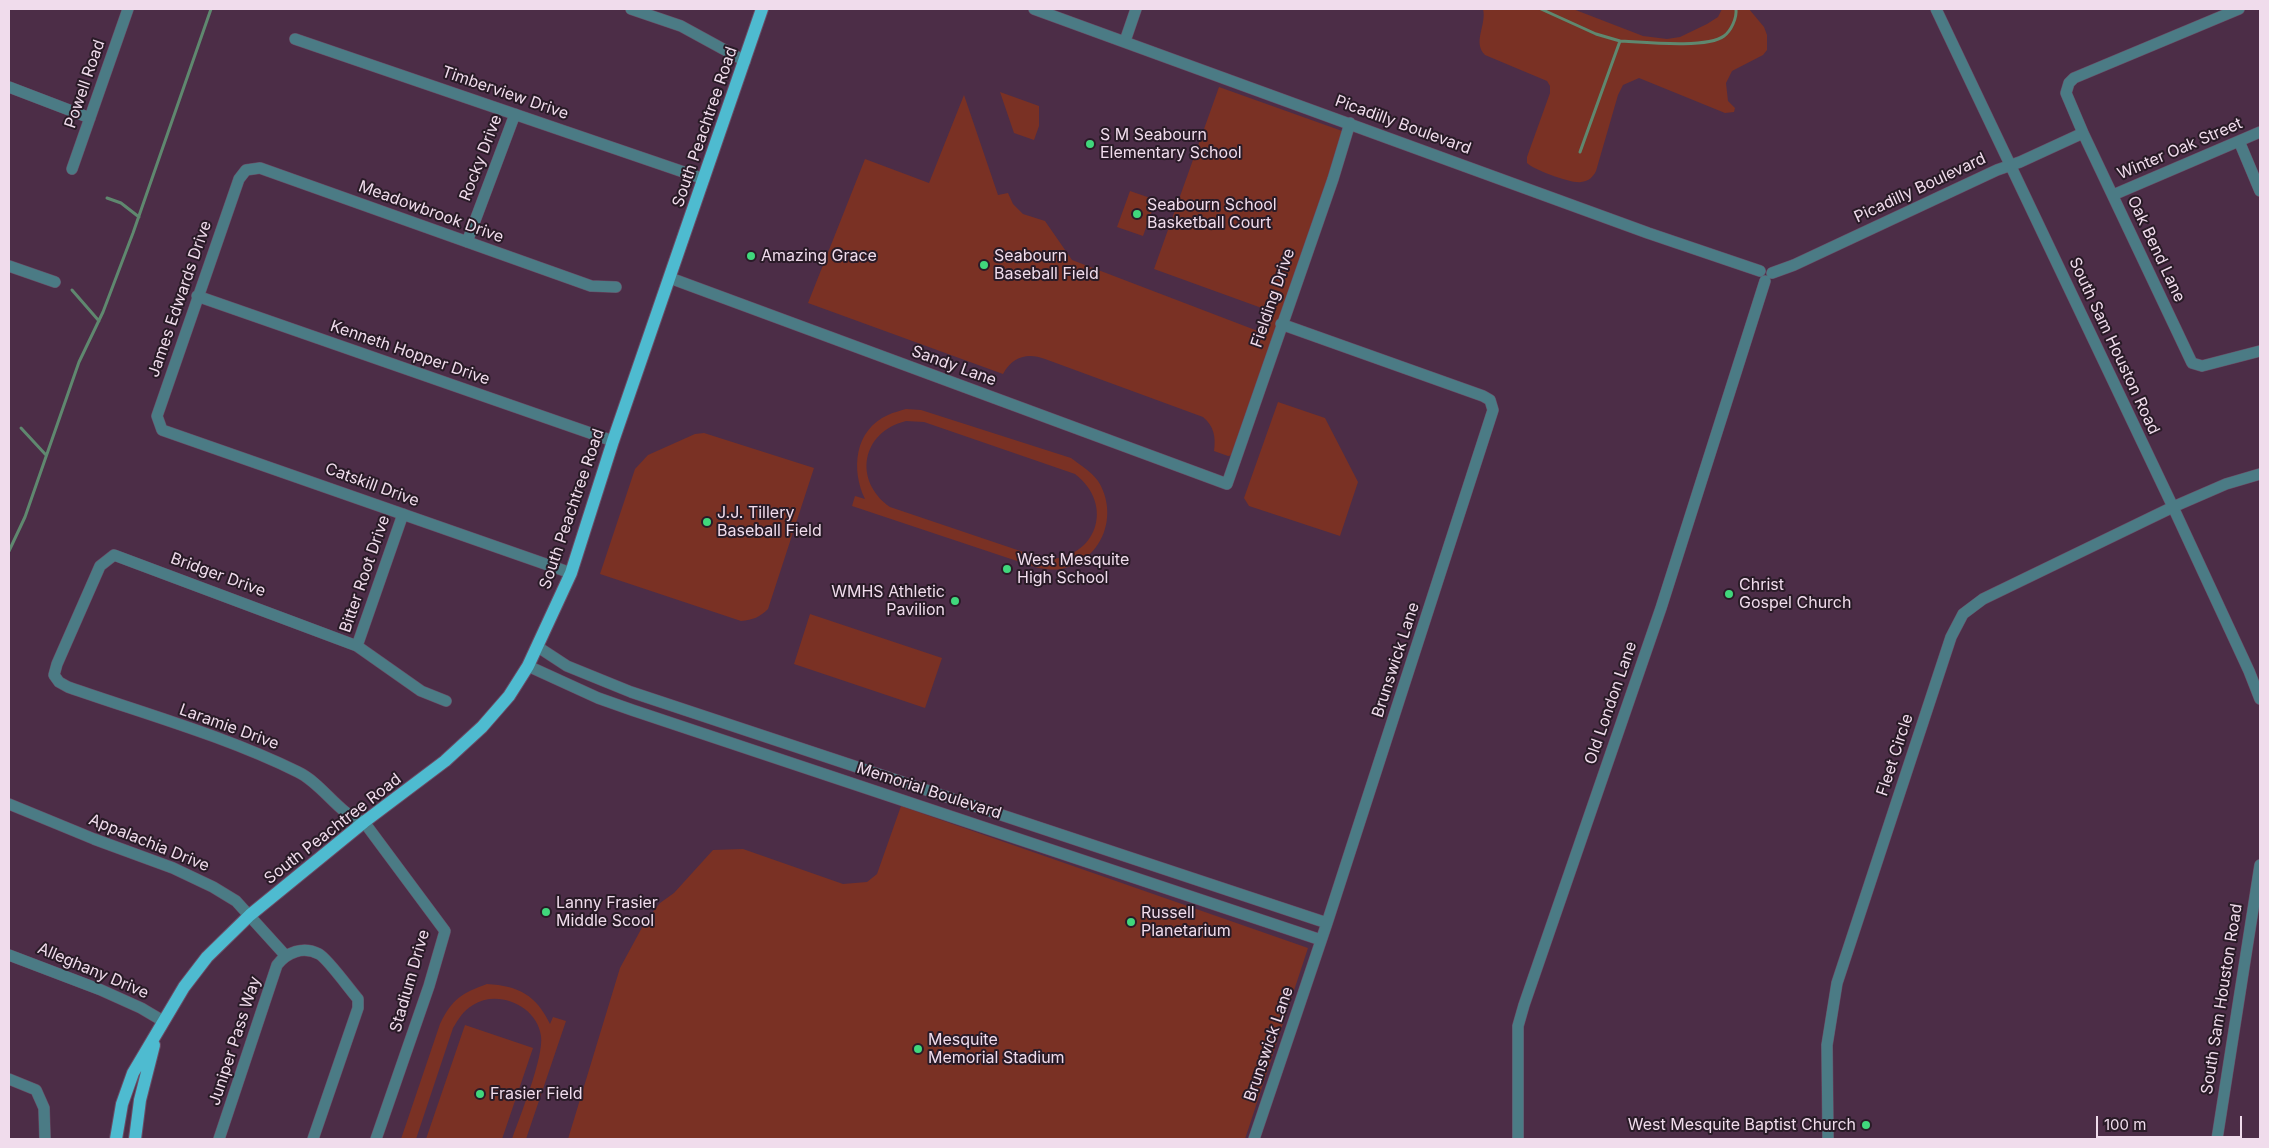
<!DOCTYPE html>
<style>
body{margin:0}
#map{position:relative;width:2269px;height:1148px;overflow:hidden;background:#4c2d47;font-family:Inter,sans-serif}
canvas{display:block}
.frame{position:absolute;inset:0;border:10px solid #f0dcec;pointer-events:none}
.scale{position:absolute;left:2096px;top:1116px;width:146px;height:22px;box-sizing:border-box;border:2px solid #f0dcec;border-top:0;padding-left:6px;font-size:15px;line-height:18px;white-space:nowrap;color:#f0dcec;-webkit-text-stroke:4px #291b27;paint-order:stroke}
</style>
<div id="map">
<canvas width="2269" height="1148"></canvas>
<div class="frame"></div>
<div class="scale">100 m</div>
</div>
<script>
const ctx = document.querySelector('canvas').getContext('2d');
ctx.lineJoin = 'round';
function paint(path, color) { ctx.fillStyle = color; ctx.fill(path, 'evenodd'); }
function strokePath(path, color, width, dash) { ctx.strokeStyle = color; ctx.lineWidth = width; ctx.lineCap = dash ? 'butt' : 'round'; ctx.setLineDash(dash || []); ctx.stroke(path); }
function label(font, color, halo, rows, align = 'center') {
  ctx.font = font + ' Inter,sans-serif'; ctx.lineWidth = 4; ctx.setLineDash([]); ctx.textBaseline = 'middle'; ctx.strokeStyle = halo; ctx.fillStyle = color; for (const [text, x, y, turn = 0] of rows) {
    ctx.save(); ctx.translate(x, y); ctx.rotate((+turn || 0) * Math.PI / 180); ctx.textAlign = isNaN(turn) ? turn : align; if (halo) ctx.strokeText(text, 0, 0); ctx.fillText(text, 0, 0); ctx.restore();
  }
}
paint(new Path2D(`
 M1483 9H1573L1643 36 1667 39 1680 37 1707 24 1718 17 1722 9H1749L1764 27 1767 35V50L1763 55 1732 71 1726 83 1728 101 1735 108 1734 112 1725 113 1639 78 1623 85 1618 95 1596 171C1593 177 1589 181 1581 182 1572 184 1534 170 1527 163V157L1550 93V86L1547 81 1485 55C1472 42 1487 25 1483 9Z
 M1219 87 1345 132 1233 455 1228 456 1214 451C1216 437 1214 426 1203 417L1045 359C1027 352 1012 357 1003 374L808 303 865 159 929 183 964 95 998 195 1008 193 1013 204 1023 214 1045 221 1072 260 1263 333 1270 311 1154 269Z
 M1000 92 1039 106V126L1034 140 1014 133Z
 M1130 191 1156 200 1143 236 1117 227Z
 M1278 402 1325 418 1358 482 1340 536 1249 506 1244 498Z
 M906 409 921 410 1071 458C1080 465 1091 471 1098 481 1119 514 1103 558 1065 568 1056 571 1047 569 1038 568L852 506 855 496 865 499C851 470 854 430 888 415 894 412 900 411 906 409ZM906 421 924 422 1075 474C1116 505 1096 561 1044 559L890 507C853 481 861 432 906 421Z
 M704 433 814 468 768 609C760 617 753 620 741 621L600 574 635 469 648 455 695 434Z
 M810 614 942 658 925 708 794 664Z
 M901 806 1308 948 1245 1139H568L620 968 645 922 660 903 674 893 713 850 743 849 843 884 867 882 877 874Z
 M487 984C519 986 536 995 550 1024L553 1017 566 1021 526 1139H512C520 1116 544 1057 541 1036 537 1006 498 989 473 1005 463 1011 459 1018 453 1028L416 1139H401L440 1024C452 999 462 993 487 984Z
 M465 1025 533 1048 502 1139H426Z`), '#7a3124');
strokePath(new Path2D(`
 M1541 9 1596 34 1620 41 1580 152
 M1620 41C1642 42 1707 49 1724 36 1731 31 1737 18 1736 9
 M107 198 121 203 139 217
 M72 290 99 321
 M21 428 46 455
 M9 551 25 517 79 362 103 312 133 233 211 9`), '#5f886f', 3);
const minor = new Path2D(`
 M631 9 681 26 745 61
 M1034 9 1648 233 1760 271
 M1936 9 2173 507 2249 671 2260 699
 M2239 9 2074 78 2069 83 2066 93 2083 133 2192 363 2202 366 2260 351
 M295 39 704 179
 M1125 41 1136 9
 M9 87 90 118
 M2239 141 2260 191
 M72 169 128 9
 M2113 195 2260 132
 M467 242 515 114
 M9 266 55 282
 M1772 273 1794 265 1997 170 2020 162 2083 133
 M670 278 1227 484 1333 179 1350 123
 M197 296 613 441
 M571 573 162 430 157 416 239 179 246 170 260 168 591 286 616 287
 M357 646 403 514
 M538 647 567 666 631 692 1327 923
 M528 666 598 698 632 710 1321 940
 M9 804 94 839 173 868 213 887 236 901 285 955
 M9 955 101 990 141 1008 163 1021
 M9 1079 36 1090 44 1108 45 1139
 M219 1139 277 965C287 952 303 946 319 954 328 959 350 990 358 999V1008L313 1139
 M376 1139 429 986 445 931 364 822C339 815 323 784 298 772 225 736 145 714 68 687L59 682 54 675 57 664 100 566 114 555 357 646 421 691 446 701
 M1254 1139 1327 923 1493 410 1490 400 1483 396 1281 324
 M1518 1139V1026L1524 1005 1661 608 1765 281
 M1828 1139 1827 1045 1837 983 1951 637 1963 614 1983 599 2173 507 2226 484 2260 474
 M2217 1139 2260 865`);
const major = new Path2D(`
 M116 1139 122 1104 133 1073 184 987 207 957 250 915 364 822 445 761 482 727 509 696 528 666 571 573 613 441 762 9
 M135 1139 140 1100 154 1045`);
strokePath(minor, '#6a4c65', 12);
strokePath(major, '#6a4c65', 14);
strokePath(minor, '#4b7b85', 11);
strokePath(major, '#4ebbd0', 12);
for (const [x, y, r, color] of [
 [1090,144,5,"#40d77c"],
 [1137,214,5,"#40d77c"],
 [751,256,5,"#40d77c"],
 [984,265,5,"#40d77c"],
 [707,522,5,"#40d77c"],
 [1007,569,5,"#40d77c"],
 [1729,594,5,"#40d77c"],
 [955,601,5,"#40d77c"],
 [546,912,5,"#40d77c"],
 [1131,922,5,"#40d77c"],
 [918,1049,5,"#40d77c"],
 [480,1094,5,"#40d77c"],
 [1866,1125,5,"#40d77c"]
]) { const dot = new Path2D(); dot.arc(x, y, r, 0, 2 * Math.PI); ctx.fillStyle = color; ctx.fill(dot); strokePath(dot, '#291b27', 2); }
label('16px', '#f0dcec', '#291b27', [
 ["Powell Road",85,84,-71],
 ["Timberview Drive",505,93,19],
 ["Picadilly Boulevard",1403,125,20],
 ["South Peachtree Road",705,127,-71],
 ["Winter Oak Street",2180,149,-23],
 ["Rocky Drive",481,158,-69],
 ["Picadilly Boulevard",1920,188,-25],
 ["Meadowbrook Drive",431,212,20],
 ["Oak Bend Lane",2156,249,65],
 ["Fielding Drive",1273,298,-71],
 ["James Edwards Drive",180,299,-71],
 ["South Sam Houston Road",2114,346,65],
 ["Kenneth Hopper Drive",410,353,19],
 ["Sandy Lane",954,366,20],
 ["Catskill Drive",372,485,20],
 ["South Peachtree Road",572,509,-71],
 ["Bitter Root Drive",365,574,-71],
 ["Bridger Drive",218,575,20],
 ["Brunswick Lane",1396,660,-72],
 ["Old London Lane",1611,703,-71],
 ["Laramie Drive",229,727,20],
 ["Fleet Circle",1895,755,-72],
 ["Memorial Boulevard",929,791,18],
 ["South Peachtree Road",333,829,-38],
 ["Appalachia Drive",149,843,22],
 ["Alleghany Drive",93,971,23],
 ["Stadium Drive",410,981,-74],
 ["South Sam Houston Road",2222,999,-81],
 ["Juniper Pass Way",235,1041,-72],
 ["Brunswick Lane",1269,1044,-71]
]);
label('16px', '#f0dcec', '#291b27', [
 ["S M Seabourn",1100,135],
 ["Elementary School",1100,153],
 ["Seabourn School",1147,205],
 ["Basketball Court",1147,223],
 ["Amazing Grace",761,256],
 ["Seabourn",994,256],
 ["Baseball Field",994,274],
 ["J.J. Tillery",717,513],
 ["Baseball Field",717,531],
 ["West Mesquite",1017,560],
 ["High School",1017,578],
 ["Christ",1739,585],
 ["Gospel Church",1739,603],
 ["WMHS Athletic",945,592,"right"],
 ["Pavilion",945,610,"right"],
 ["Lanny Frasier",556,903],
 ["Middle Scool",556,921],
 ["Russell",1141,913],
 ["Planetarium",1141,931],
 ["Mesquite",928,1040],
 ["Memorial Stadium",928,1058],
 ["Frasier Field",490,1094],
 ["West Mesquite Baptist Church",1856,1125,"right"]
], 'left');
</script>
